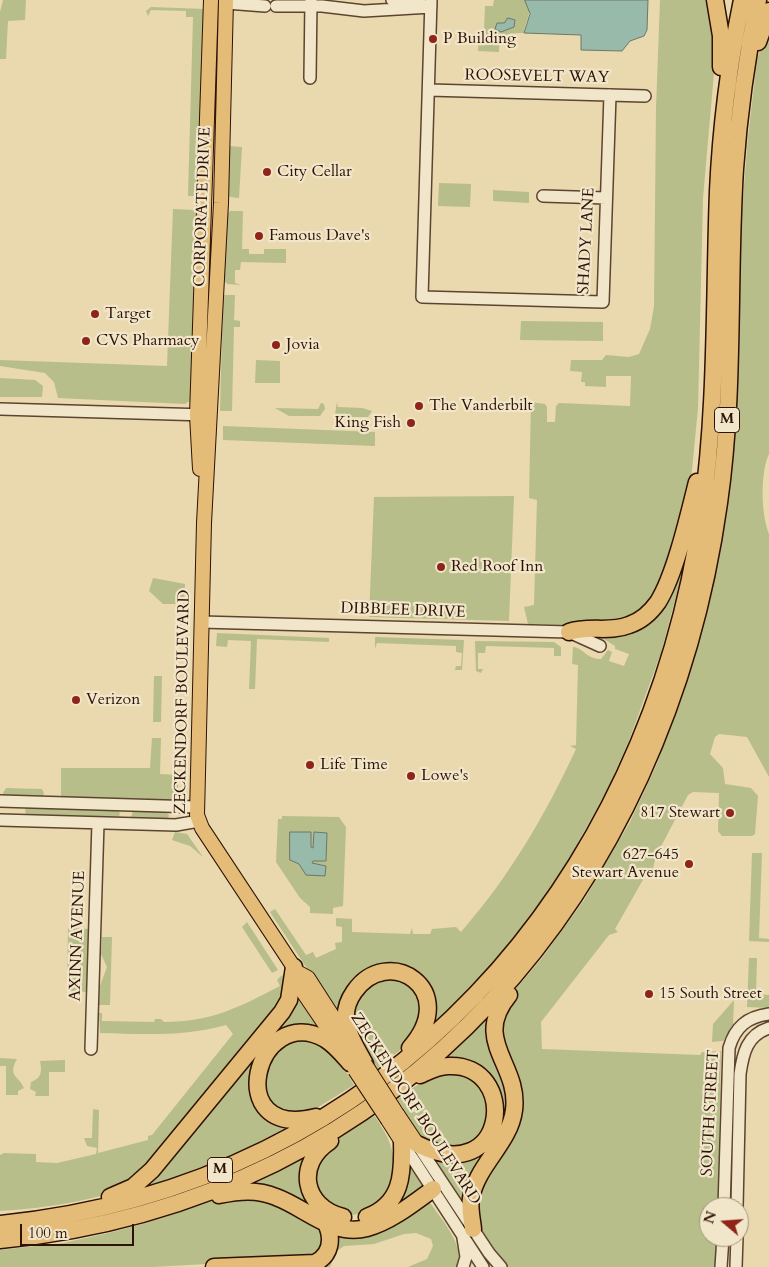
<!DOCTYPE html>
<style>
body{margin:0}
#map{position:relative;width:769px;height:1267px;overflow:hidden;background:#ead8ae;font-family:Cardo,serif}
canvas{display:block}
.north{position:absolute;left:699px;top:1197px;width:50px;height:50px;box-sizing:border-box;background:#f1e6ca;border:1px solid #a3917c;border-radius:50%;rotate:288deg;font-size:14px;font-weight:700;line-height:20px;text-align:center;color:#2d1206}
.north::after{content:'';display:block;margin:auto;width:18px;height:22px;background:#8f2418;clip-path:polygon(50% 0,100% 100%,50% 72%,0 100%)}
.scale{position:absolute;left:20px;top:1224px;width:114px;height:22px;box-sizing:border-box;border:2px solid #2d1206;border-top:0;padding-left:6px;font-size:15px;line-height:18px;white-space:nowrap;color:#2d1206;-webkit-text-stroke:4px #f1e6ca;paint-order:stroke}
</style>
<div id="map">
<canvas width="769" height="1267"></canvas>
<div class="north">N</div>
<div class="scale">100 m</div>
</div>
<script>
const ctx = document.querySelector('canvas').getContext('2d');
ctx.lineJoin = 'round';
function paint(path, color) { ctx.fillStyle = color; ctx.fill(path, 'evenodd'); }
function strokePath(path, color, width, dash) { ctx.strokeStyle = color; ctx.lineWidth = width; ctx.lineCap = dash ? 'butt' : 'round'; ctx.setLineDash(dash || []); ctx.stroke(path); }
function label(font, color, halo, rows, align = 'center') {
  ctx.font = font + ' Cardo,serif'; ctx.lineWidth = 4.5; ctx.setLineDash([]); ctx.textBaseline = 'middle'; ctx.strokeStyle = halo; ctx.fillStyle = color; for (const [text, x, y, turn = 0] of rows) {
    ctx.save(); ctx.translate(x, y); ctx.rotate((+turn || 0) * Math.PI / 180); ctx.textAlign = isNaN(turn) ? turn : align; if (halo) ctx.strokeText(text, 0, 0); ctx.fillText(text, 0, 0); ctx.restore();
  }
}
paint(new Path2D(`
 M3 0H26L25 20 8 21 6 59H0V12Z
 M494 0H525C534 14 525 19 524 33 507 33 499 34 499 52L478 51 479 32H484L485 6H493Z
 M660 0H710L716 50 703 198 698 408 691 480 682 518 658 590 640 614 604 626 528 624 524 607 534 605 537 500 529 498 531 402 545 404 547 407V422H555L556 406 559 403 630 406 631 376H606V387L585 386V382H581L582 372 570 371 571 360H602L606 355 629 357 639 354 650 329 654 307 656 108Z
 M151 7 205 9 199 196H188L193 17H186V11L151 10 148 16 146 11Z
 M769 18V454C760 473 761 514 769 534V777L747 737 719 734 715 737 710 754 723 768 725 784 751 788 758 796 755 834 752 836H722L718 831 719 793 693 792 688 795 656 856 652 872 644 878 615 929 618 932 609 935 541 1022 542 1049 700 1055 702 1052 721 1051 718 1207H709V1237H717L716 1267H508L477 1228 474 1204 513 1126 496 1036 509 997 542 958 584 900 630 822 656 766 681 700 716 570 725 518 737 272 748 137 757 60Z
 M228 146 242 147 239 198 230 197 226 191Z
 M439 183 471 184 470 207 438 206Z
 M493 190 529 192V203L493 201Z
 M173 209 195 210 191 400 185 404 58 398 54 382 45 373 0 366V360L167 366Z
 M230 211H243L242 249H249V254H264V249H286V263L241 262 240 270H235V283L241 285 227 284 224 280 225 218Z
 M223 295H235L234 320 240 321V327H234L232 411H220Z
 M521 321 603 322V341L520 340Z
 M256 360 280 361V383H255Z
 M0 378 35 380 43 386 42 397H0Z
 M337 402 338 407 362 408 372 411 368 417H338L335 414Z
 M321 403 324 404 325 409 320 416H289L275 408 318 409Z
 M223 426 375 432V446L223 440Z
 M514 496 509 621 369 617 374 497Z
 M677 562 683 570 661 653 628 743 608 788 564 868 543 899 480 980 427 1030 430 1001 384 968 341 1013H336L270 912 275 909 306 955 313 952 316 958 336 949 335 943 342 942V927L336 926V918L352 919V932L410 934 412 928 413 934H430L432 929 456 927 461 932C509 877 545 816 576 749L570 746 576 745 578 665 572 664 573 647C584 648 586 659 601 659L608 650 612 652 609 661 624 666 629 654 615 649V646L596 634 638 625Z
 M153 578 185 584 184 604H163L149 591Z
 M217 633 329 638V642L257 639 255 689H249L251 641 228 640 227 647 216 646Z
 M375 637 464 640 462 670H455L456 666H461L462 653 456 652V646L377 643 375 649Z
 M475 641 554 642 561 647V656H554V648L486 646 485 653H478V669H483L481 673 476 671Z
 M154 676H162L161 722H153Z
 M152 738H161L160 774 178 775V800H61V768H150Z
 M6 788 42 789 44 793 42 798 4 796 3 793Z
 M27 806 117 809 120 813 118 820 26 816 25 809Z
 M133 810H163L169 815 168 819 133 820 131 818Z
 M282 816 339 817 346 827 343 906 333 908V914L310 913V907L300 898 276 862 278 819H282Z
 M175 832 187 834 203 857 190 846 172 840Z
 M752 853H762L759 938 769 939V942L749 941Z
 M247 922 278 970 272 973 242 927Z
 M68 928 90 929 89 992 67 991Z
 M102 937H112L110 1005H99L100 986 107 967 101 954Z
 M749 958H757L756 994 769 995V1008L747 1007Z
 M282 975 284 978 281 1006 143 1172C137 1178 129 1186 122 1189 88 1202 36 1209 0 1211V1155L4 1153 36 1154V1162L57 1163 96 1154 97 1148 87 1146 84 1138H92L93 1109 99 1110 98 1153 148 1140V1136L152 1135 233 1034 226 1025C184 1037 143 1034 100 1033L99 1013H102V1021L154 1022 155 1019H161L164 1022C211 1022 240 1007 280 986L277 980Z
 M386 975 416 987 424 1015 408 1044 394 1055 392 1053 377 1069 350 1017 355 994Z
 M297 994 322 1032 295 1031 253 1073 250 1092 287 1127 241 1152 135 1192Z
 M734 1000 733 1026 723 1041 712 1042 713 1024Z
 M488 1014 507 1084 508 1115 463 1205 432 1159 471 1154 496 1100 445 1059Z
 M312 1039 337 1056 354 1085 307 1114 271 1109 259 1079 278 1045Z
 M0 1058 17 1059C7 1076 19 1076 24 1088L18 1091V1095H6V1066H0Z
 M65 1060V1072H49V1096H35L36 1092 30 1089 31 1082C42 1078 42 1071 40 1061Z
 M436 1072 474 1077 490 1107 484 1134 463 1150 421 1141 401 1112 404 1109 397 1099Z
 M374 1115C395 1146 397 1158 390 1194 360 1218 354 1222 320 1201L310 1171 322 1149Z
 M305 1155 307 1158 312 1204 308 1210 248 1187 277 1169Z
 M410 1165 423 1187 402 1203 398 1198Z
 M256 1196 319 1225 325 1237 317 1258 153 1267H0V1250L63 1243 104 1234 143 1224 218 1199Z
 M429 1201C442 1221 464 1243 458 1267H408L427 1259 433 1246 431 1239 416 1233 404 1234 374 1244 344 1246 337 1251 330 1267H314L332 1233Z`), '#b7be8a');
const water = new Path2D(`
 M525 0H648L647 30 644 36 630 41 622 51 581 50V35L524 33 530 14Z
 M508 18 515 20 514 27 501 32 495 29 497 23H504Z
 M290 832H311V847L313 848 314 832 327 833 326 861H313L312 863 326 866 325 876 306 875 299 864 290 860Z`);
paint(water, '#98baaa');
strokePath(water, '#6d7768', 1);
const minor = new Path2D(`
 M392 0 420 2
 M431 0 422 297 603 302 610 95
 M226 3 265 6
 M276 6H322L364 11 431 7
 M310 78 311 0
 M429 90 645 96
 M543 196 606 198
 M0 409 206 415
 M201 622 569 632 600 646
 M0 801 197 807
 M0 820 176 825 199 821
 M91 1049 98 823
 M402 1142 483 1267
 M417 1144 489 1253 501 1267
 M724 1207 729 1048C735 1027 747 1017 769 1014
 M737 1207 740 1074C743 1053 747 1035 769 1028
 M463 1267 466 1257 463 1238
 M721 1267 723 1237
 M736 1267 737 1237`);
const major = new Path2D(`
 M226 0 221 203 204 523 197 815 202 828 297 972 299 986 341 1048
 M200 469 197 415 211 0
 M297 972 308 978 348 1040
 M397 1114 417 1144
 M388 1120 402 1142`);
const highway = new Path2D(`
 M715 0 721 36V67
 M758 42 769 11
 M569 632C589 625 609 633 629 625 641 621 651 612 658 602 675 575 689 514 697 482
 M365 1064C359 1052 349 1038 347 1025 344 1013 347 1002 354 992 387 943 462 989 410 1048
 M316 1117C220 1141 256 1001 325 1039 335 1045 343 1055 350 1063
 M330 1141C295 1164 303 1207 343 1217
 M417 1144C509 1191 520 1062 448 1066 438 1066 429 1071 420 1075
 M219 1195C239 1191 257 1189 276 1197 306 1208 332 1237 367 1228 390 1222 414 1203 433 1189
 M110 1197 133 1187 152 1170 282 1012 289 1000 294 967
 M367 1217C402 1204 403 1174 402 1142
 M0 1224C387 1186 649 886 702 511 717 405 714 298 718 191 721 127 729 63 742 0
 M473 1229C472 1219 469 1208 471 1198 477 1165 510 1143 514 1110 520 1064 471 1041 509 995
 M0 1240C403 1202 665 890 719 503 735 392 728 280 735 169 739 112 747 56 758 0
 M214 1267 315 1263C331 1255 333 1239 326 1223`);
strokePath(minor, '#5c4430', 14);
strokePath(major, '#2d1206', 16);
strokePath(highway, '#2d1206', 19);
strokePath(minor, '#f1e6ca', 11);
strokePath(major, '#e5bc77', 14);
strokePath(highway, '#e5bc77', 16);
const majorBridge = new Path2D(`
 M365 1064 397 1114
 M355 1070 388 1120`);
strokePath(majorBridge, '#2d1206', 16, []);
strokePath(majorBridge, '#e5bc77', 14);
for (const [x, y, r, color] of [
 [433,39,5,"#8f2418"],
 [267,172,5,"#8f2418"],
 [259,236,5,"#8f2418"],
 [95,314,5,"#8f2418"],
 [86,341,5,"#8f2418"],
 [276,345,5,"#8f2418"],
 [419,406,5,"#8f2418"],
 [411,423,5,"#8f2418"],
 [441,567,5,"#8f2418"],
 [76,700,5,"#8f2418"],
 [310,765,5,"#8f2418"],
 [411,776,5,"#8f2418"],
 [730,813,5,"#8f2418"],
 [689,864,5,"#8f2418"],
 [649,994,5,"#8f2418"]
]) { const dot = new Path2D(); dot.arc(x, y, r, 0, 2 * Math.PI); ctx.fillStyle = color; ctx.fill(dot); strokePath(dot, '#f1e6ca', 2); }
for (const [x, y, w] of [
 [727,420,25],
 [220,1170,25]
]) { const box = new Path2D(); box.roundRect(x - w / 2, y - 12.5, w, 25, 4); ctx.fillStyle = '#f1e6ca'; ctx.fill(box); strokePath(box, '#2d1206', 1); }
label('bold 15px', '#2d1206', null, [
 ["M",727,420],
 ["M",220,1170]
]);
label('16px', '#2d1206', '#f1e6ca', [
 ["P Building",443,39],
 ["City Cellar",277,172],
 ["Famous Dave's",269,236],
 ["Target",105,314],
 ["CVS Pharmacy",96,341],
 ["Jovia",286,345],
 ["The Vanderbilt",429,406],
 ["King Fish",401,423,"right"],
 ["Red Roof Inn",451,567],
 ["Verizon",86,700],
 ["Life Time",320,765],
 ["Lowe's",421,776],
 ["817 Stewart",720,813,"right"],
 ["627-645",679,855,"right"],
 ["Stewart Avenue",679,873,"right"],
 ["15 South Street",659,994]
], 'left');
label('16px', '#2d1206', '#f1e6ca', [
 ["ROOSEVELT WAY",537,77,1],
 ["CORPORATE DRIVE",203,207,-88],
 ["SHADY LANE",587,241,-87],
 ["DIBBLEE DRIVE",403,611,2],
 ["ZECKENDORF BOULEVARD",183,702,-89],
 ["AXINN AVENUE",78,936,-88],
 ["ZECKENDORF BOULEVARD",415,1109,57],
 ["SOUTH STREET",711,1113,-87]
]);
</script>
